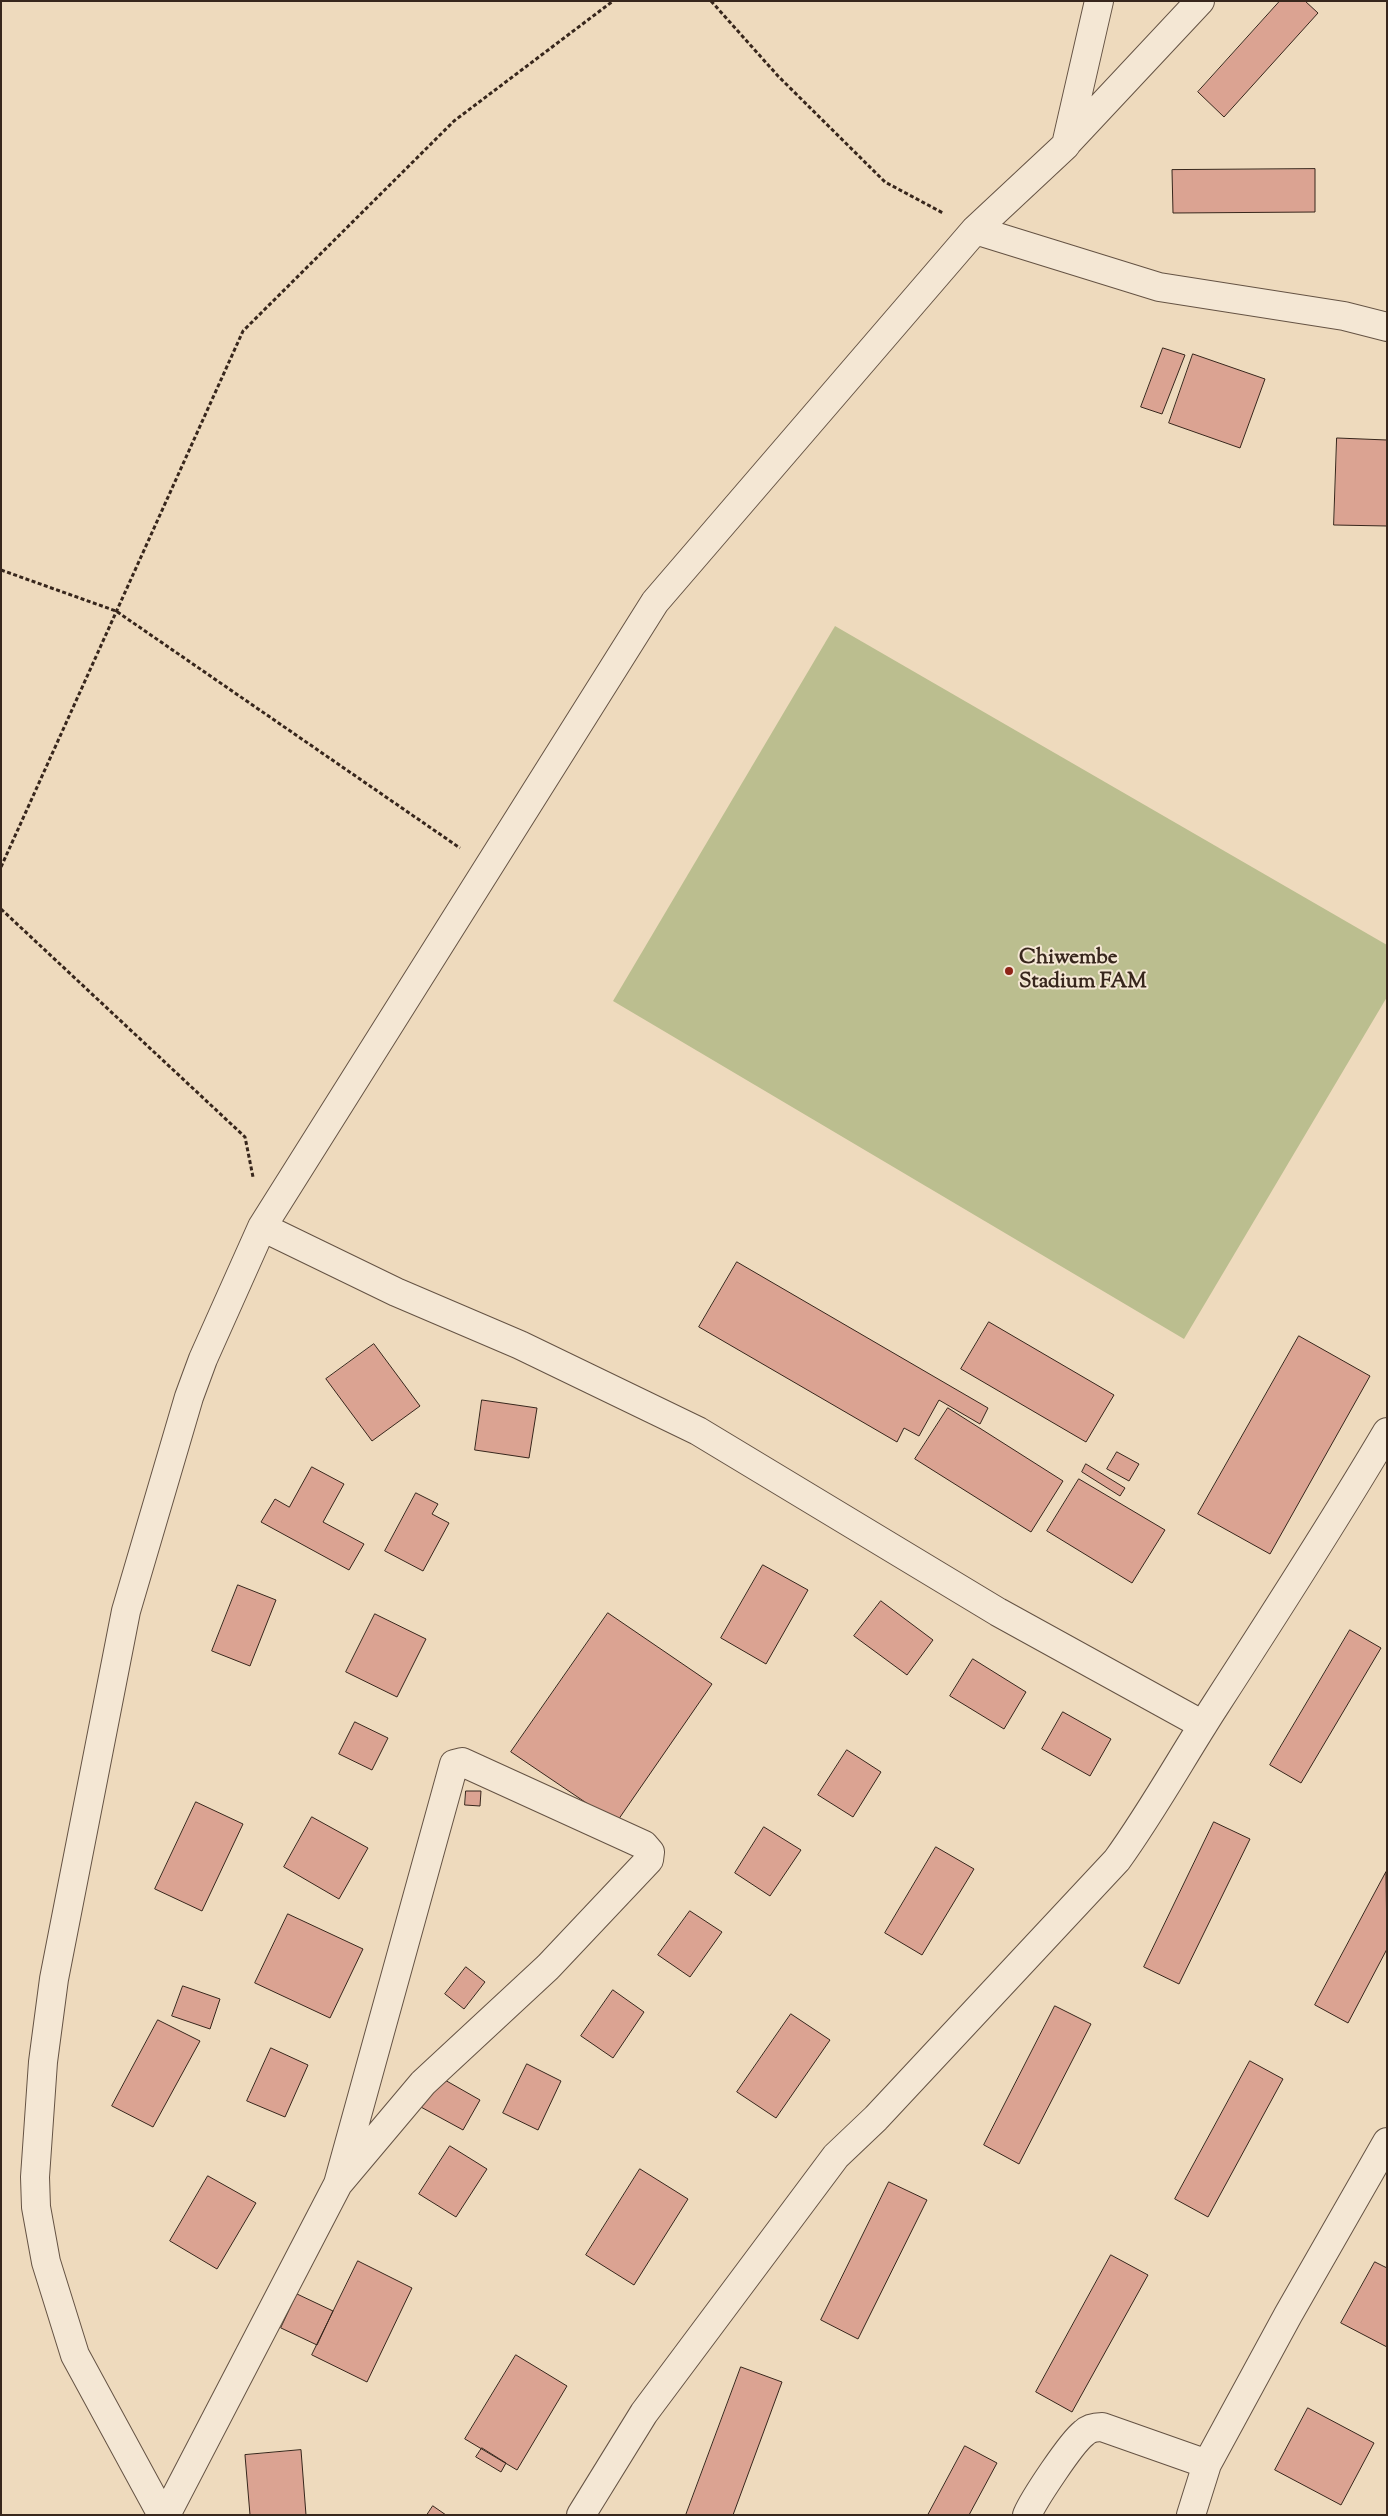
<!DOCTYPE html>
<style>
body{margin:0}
#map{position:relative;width:1388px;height:2516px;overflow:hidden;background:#eedabd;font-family:"Sorts Mill Goudy",serif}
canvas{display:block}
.frame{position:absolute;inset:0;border:2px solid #37261c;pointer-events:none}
</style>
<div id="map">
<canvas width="1388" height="2516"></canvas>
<div class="frame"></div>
</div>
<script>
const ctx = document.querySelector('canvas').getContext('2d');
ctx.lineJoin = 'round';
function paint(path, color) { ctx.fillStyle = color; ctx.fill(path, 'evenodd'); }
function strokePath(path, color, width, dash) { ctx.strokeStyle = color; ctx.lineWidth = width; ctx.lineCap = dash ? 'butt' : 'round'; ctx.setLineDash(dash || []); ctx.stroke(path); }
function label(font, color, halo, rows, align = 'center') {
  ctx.font = font + ' "Sorts Mill Goudy",serif'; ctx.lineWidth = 4; ctx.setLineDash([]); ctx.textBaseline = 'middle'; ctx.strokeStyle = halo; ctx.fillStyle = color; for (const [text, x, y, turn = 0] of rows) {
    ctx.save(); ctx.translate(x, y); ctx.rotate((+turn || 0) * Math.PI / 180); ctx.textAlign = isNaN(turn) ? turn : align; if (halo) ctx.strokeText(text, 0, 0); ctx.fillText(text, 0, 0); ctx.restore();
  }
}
paint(new Path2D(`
 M835 626 1387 945V997L1184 1339 613 1001Z`), '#bbbe8f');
const building = new Path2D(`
 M1280 1H1305L1318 13 1224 117 1198 92Z
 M1315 169V212L1173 213 1172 170Z
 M1163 348 1185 355 1162 414 1141 407Z
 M1193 354 1265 379 1240 448 1169 423Z
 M1337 438 1387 440V526L1334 525Z
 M737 1262 988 1408 980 1424 939 1400 919 1436 904 1428 897 1442 699 1327Z
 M989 1322 1114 1395 1086 1442 961 1369Z
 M1299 1336 1370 1376 1270 1554 1198 1514Z
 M374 1344 420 1406 372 1441 326 1379Z
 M482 1400 537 1408 529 1458 475 1450Z
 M948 1408 1063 1481 1031 1532 915 1459Z
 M1117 1452 1139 1464 1129 1481 1107 1469Z
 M1086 1464 1125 1488 1120 1496 1082 1472Z
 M312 1467 344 1484 323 1522 364 1544 349 1570 261 1522 275 1499 289 1507Z
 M1079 1479 1165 1530 1132 1583 1047 1531Z
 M416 1493 438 1504 432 1514 449 1523 423 1571 385 1551Z
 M763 1565 808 1590 766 1664 721 1638Z
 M238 1585 276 1600 250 1666 212 1651Z
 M881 1601 933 1640 907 1675 854 1636Z
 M608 1613 712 1684 616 1823 511 1752Z
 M375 1614 426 1639 397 1697 346 1672Z
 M1350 1630 1381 1648 1301 1783 1270 1765Z
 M973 1659 1026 1692 1004 1729 950 1696Z
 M1063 1712 1111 1739 1090 1776 1042 1749Z
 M355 1722 388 1738 372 1770 339 1754Z
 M847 1750 881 1772 853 1817 818 1795Z
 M466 1791H481L480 1806 465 1805Z
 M196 1802 243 1824 202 1911 155 1889Z
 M312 1817 368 1848 339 1899 284 1867Z
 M1214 1822 1250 1839 1179 1984 1144 1967Z
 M764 1827 801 1850 770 1896 735 1873Z
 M936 1847 974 1869 922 1955 885 1933Z
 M1386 1872 1387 1949 1348 2023 1315 2005Z
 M690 1911 722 1932 690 1977 658 1955Z
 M288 1914 363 1949 330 2018 255 1983Z
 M466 1967 485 1982 464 2009 445 1994Z
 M183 1986 220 1999 210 2029 172 2016Z
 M613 1990 644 2012 613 2058 581 2036Z
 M1055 2006 1091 2024 1019 2164 984 2145Z
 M791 2014 830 2040 776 2118 737 2092Z
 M158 2020 200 2041 153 2127 112 2106Z
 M271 2048 308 2065 285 2117 247 2101Z
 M1250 2061 1283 2079 1208 2217 1175 2199Z
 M527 2064 561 2081 538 2130 503 2113Z
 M436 2075 480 2100 463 2130 419 2106Z
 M450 2146 487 2169 456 2217 419 2194Z
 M640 2169 688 2199 634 2285 586 2255Z
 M208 2176 256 2203 217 2269 170 2241Z
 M889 2182 927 2200 858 2339 821 2320Z
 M1111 2255 1148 2275 1072 2412 1036 2392Z
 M358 2261 412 2288 367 2382 312 2355Z
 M1375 2262 1387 2268V2347L1341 2323Z
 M297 2294 333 2311 317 2345 281 2328Z
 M516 2355 567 2386 517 2470 465 2439Z
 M741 2367 782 2382 733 2515H686Z
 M1308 2408 1374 2443 1341 2505 1275 2470Z
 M965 2446 997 2463 969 2515H928Z
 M482 2448 506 2463 501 2472 476 2457Z
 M301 2450 306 2515H250L245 2455Z
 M433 2506 446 2515H427Z`);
paint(building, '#dba392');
strokePath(building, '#37261c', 1);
const minor = new Path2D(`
 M1067 143 1200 1
 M975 230 1159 287 1344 316 1387 327
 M262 1227 396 1292 520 1345 698 1431 998 1612 1203 1725
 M162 2515 75 2355 46 2262 36 2207 35 2177 43 2062 54 1979 126 1611 189 1397 203 1359 262 1227 655 602 975 230 1066 145 1099 1
 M166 2515 338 2184 423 2083 548 1967 649 1860 650 1852 644 1845 462 1762 454 1764 338 2184
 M581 2515 644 2413 836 2156 876 2118 1117 1860C1153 1810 1182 1757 1215 1706 1274 1615 1332 1525 1387 1432
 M1027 2515C1034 2499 1071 2443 1084 2433 1089 2428 1095 2427 1102 2427L1207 2464
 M1191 2515 1207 2464 1288 2315 1387 2142`);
strokePath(minor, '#655344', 30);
strokePath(new Path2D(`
 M711 1 778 76 885 182 943 213
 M1 570 116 611 460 848
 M1 867 243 331 454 121 613 1
 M1 909 245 1137 253 1177`), '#37261c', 3, [4, 2.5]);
strokePath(minor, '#f4e7d4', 28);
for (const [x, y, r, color] of [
 [1009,971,5,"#8f2418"]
]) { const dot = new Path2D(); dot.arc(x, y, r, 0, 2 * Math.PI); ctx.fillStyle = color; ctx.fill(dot); strokePath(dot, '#f4e7d4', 2); }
label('bold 21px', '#37261c', '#f4e7d4', [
 ["Chiwembe",1019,959],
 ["Stadium FAM",1019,983]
], 'left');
</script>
